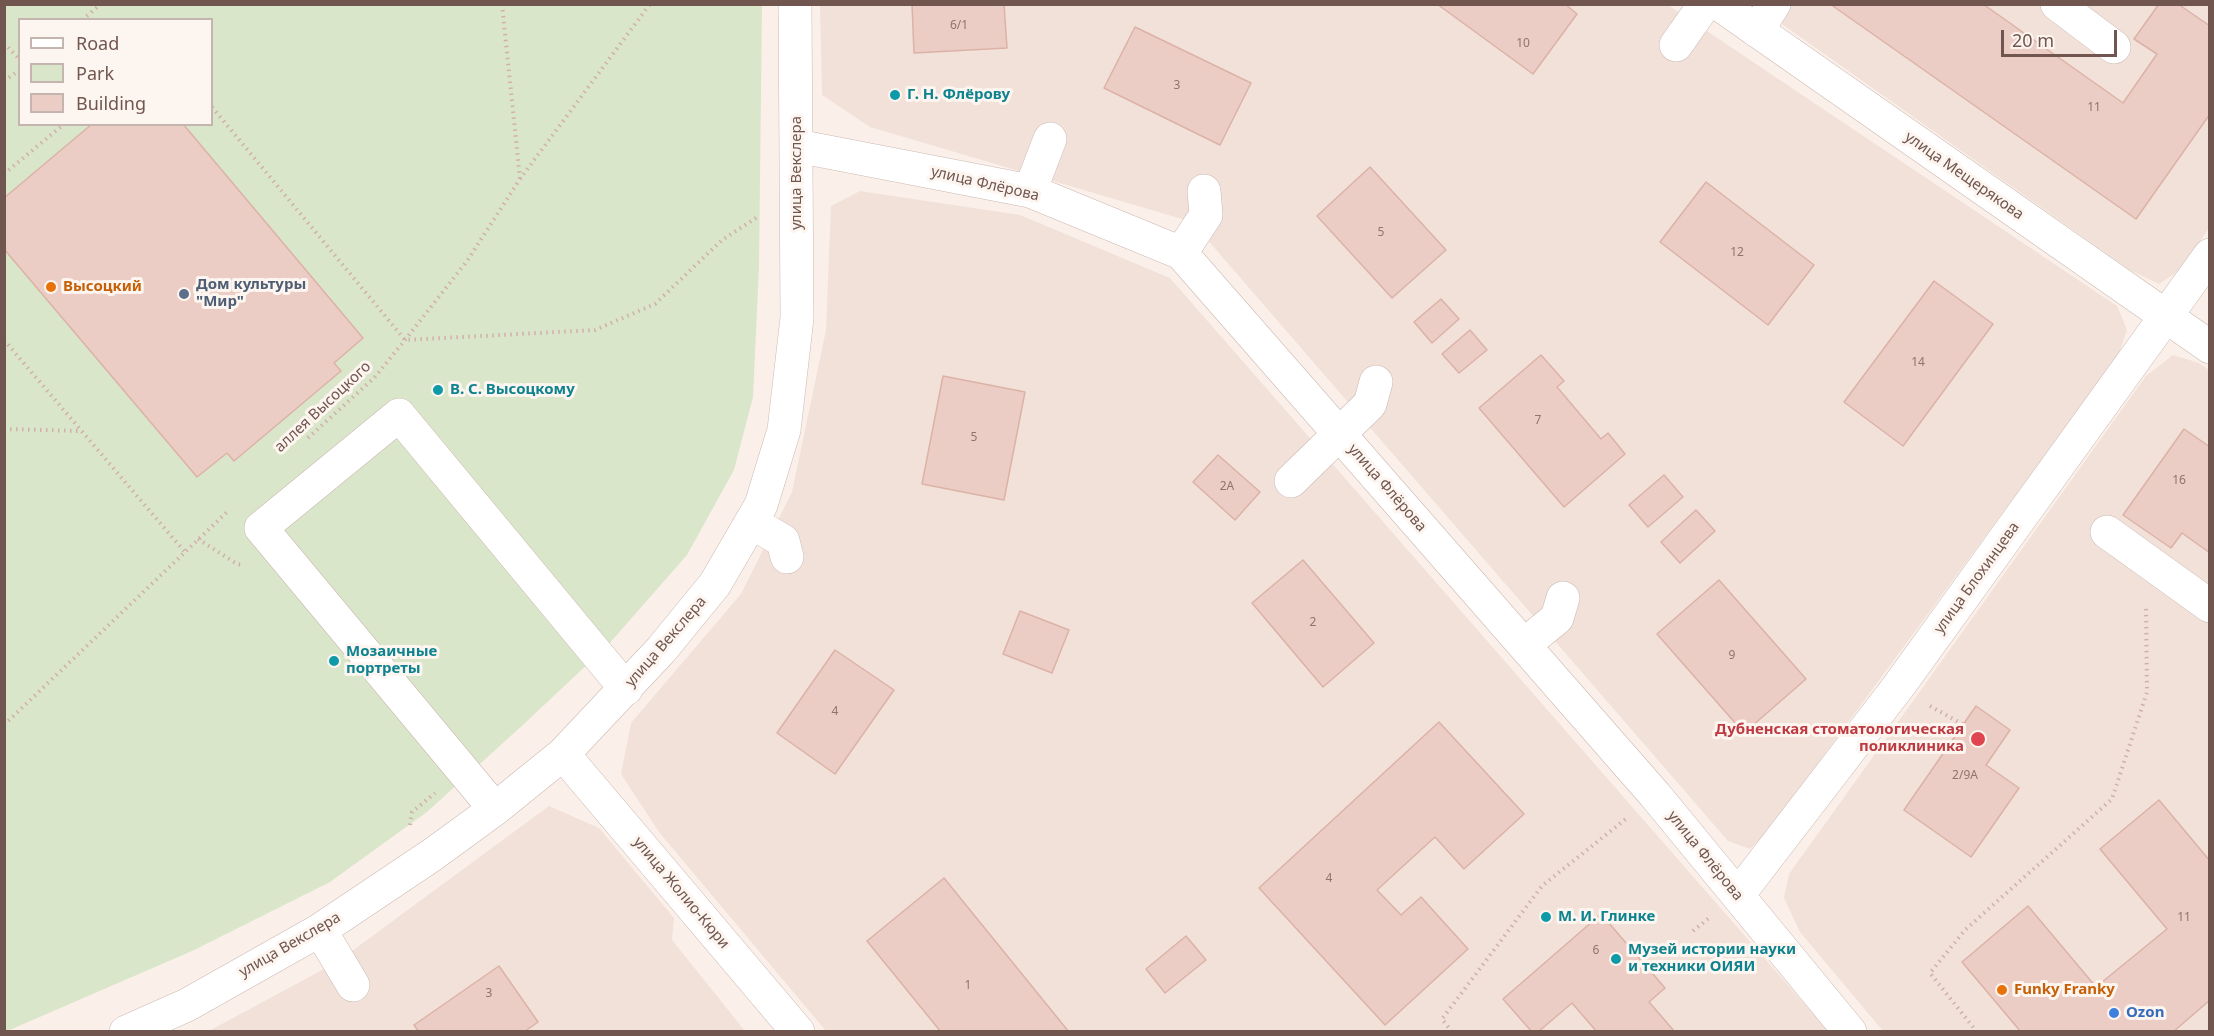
<!DOCTYPE html>
<meta charset="utf-8">
<style>
body{margin:0}
#map{position:relative;width:2214px;height:1036px;overflow:hidden;background:#faf0e9;font-family:"Noto Sans",sans-serif}
canvas{display:block}
.frame{position:absolute;inset:0;border:6px solid #715650;pointer-events:none}
.legend{position:absolute;left:18px;top:18px;width:195px;height:108px;box-sizing:border-box;background:#fdf5ef;border:2px solid #c5b5af;margin:0;padding:8px 10px;list-style:none;font-size:18px;color:#715650}
.legend li{display:flex;align-items:center;gap:12px;height:30px}
.legend b{width:30px;border:2px solid #c5b5af}
.scale{position:absolute;left:2001px;top:30px;width:116px;height:27px;box-sizing:border-box;border:3px solid #715650;border-top:0;padding-left:8px;font-size:18px;line-height:21px;white-space:nowrap;color:#715650;-webkit-text-stroke:4px #fdf5ef;paint-order:stroke}
</style>
<div id="map">
<canvas width="2214" height="1036"></canvas>
<div class="frame"></div>
<ul class="legend">
<li><b style="height:8px;background:#fff"></b>Road</li>
<li><b style="height:16px;background:#dae6c9"></b>Park</li>
<li><b style="height:16px;background:#eccdc5"></b>Building</li>
</ul>
<div class="scale">20 m</div>
</div>
<script>
const ctx = document.querySelector('canvas').getContext('2d');
ctx.lineJoin = 'round';
function paint(path, color) { ctx.fillStyle = color; ctx.fill(path, 'evenodd'); }
function strokePath(path, color, width, dash) { ctx.strokeStyle = color; ctx.lineWidth = width; ctx.lineCap = dash ? 'butt' : 'round'; ctx.setLineDash(dash || []); ctx.stroke(path); }
function label(font, color, halo, rows, align = 'center') {
  ctx.font = font + ' "Noto Sans",sans-serif'; ctx.lineWidth = 6; ctx.setLineDash([]); ctx.textBaseline = 'middle'; ctx.strokeStyle = halo; ctx.fillStyle = color; for (const [text, x, y, turn = 0] of rows) {
    ctx.save(); ctx.translate(x, y); ctx.rotate((+turn || 0) * Math.PI / 180); ctx.textAlign = isNaN(turn) ? turn : align; if (halo) ctx.strokeText(text, 0, 0); ctx.fillText(text, 0, 0); ctx.restore();
  }
}
paint(new Path2D(`
 M820 5H1668L2117 306 2127 330 2118 356 1768 831 1750 849 1728 841 1192 222 870 127 822 95Z
 M1755 5H2209V228L2180 270 2159 284 2130 270Z
 M860 191 1020 215 1170 278 1828 1031H826L659 832 621 774 631 723 741 594 792 492 826 330 831 206Z
 M2173 355 2199 363 2209 370V1031H1883L1800 932 1784 898 1789 874 2146 376Z
 M549 806 599 828 674 918 672 940 745 1031 207 1032 337 962Z`), '#f1e1d9');
paint(new Path2D(`
 M5 5H762L759 267 753 397 734 470 687 555 608 645 525 723 427 812 330 882 192 951 5 1032ZM20 20H212V124H20Z`), '#dae6c9');
const building = new Path2D(`
 M912 4H1004L1007 48 914 53Z
 M1437 4H1565L1577 14 1533 74Z
 M1830 4H1983L2123 103 2157 54 2134 39 2159 4H2178L2210 26V114L2136 219Z
 M1135 27 1251 83 1220 145 1104 88Z
 M92 124H183L363 338 334 363 341 371 234 461 227 453 197 477 4 249V198Z
 M1370 167 1446 250 1392 298 1317 216Z
 M1706 182 1814 265 1768 325 1660 242Z
 M1934 281 1993 324 1903 446 1844 402Z
 M1441 299 1459 319 1432 343 1414 322Z
 M1470 330 1487 350 1459 373 1442 354Z
 M1541 355 1564 381 1557 387 1601 439 1608 433 1625 454 1564 507 1479 408Z
 M943 376 1025 392 1004 500 922 484Z
 M2184 429 2210 447V553L2182 533 2171 548 2123 515Z
 M1218 455 1260 492 1235 520 1193 482Z
 M1664 475 1683 497 1648 527 1629 505Z
 M1696 510 1715 531 1680 563 1661 542Z
 M1303 560 1374 643 1323 687 1252 603Z
 M1719 580 1806 679 1744 733 1657 634Z
 M1020 611 1069 630 1052 673 1003 654Z
 M835 650 894 690 835 774 777 733Z
 M1976 706 2010 730 1986 765 2019 788 1971 857 1904 810Z
 M1439 722 1524 814 1464 869 1435 837 1377 890 1401 915 1421 897 1468 949 1385 1025 1259 888Z
 M2159 800 2210 861V1000L2173 1032H2021L1962 962 2028 906 2096 987 2167 929 2100 849Z
 M944 878 1069 1032H941L867 941Z
 M1601 914 1665 988 1649 1002 1675 1032H1597L1572 1003 1538 1032H1532L1503 999Z
 M1186 936 1206 960 1165 993 1146 969Z
 M499 966 538 1022 524 1032H419L414 1025Z`);
paint(building, '#eccdc5');
strokePath(building, '#dcb2a7', 1.5);
const minor = new Path2D(`
 M1719 4 2210 347
 M2057 4 2114 47
 M1757 31 1774 4
 M1676 45 1705 4
 M797 146 1030 191 1181 253 1655 795 1850 1032
 M1030 191 1050 139
 M1181 253 1206 215 1204 191
 M1291 481 1370 404 1376 382
 M751 522 783 541 787 557
 M2107 532 2210 606
 M1524 645 1557 618 1563 598
 M563 754 798 1032
 M495 809 261 528 399 415 626 689
 M1738 895 1898 687 2210 255
 M320 930 353 985
 M126 1032 187 1005 320 930 432 855 495 809 563 754 661 650 715 584 761 505 784 430 797 318 795 4`);
strokePath(minor, '#cbb8b1', 34);
strokePath(new Path2D(`
 M502 4 520 179
 M82 20 101 4
 M4 43 20 60
 M4 81 20 70
 M212 107 405 340 595 330 655 304 722 240 759 216
 M4 174 64 124
 M4 340 184 551
 M4 429 80 431
 M308 438 374 378 405 340 467 261 520 179 650 4
 M198 539 237 564 243 565
 M1930 706 1964 725
 M4 725 227 512
 M410 825 412 812 435 793
 M1693 931 1709 918
 M1452 1032 1442 1019 1542 886 1627 818
 M1977 1032 1930 973 1965 930 2112 799 2147 692 2146 605`), '#d1b0a8', 4, [1.5, 4.5]);
strokePath(minor, '#fff', 33);
for (const [x, y, r, color] of [
 [895,95,6,"#0f9aa8"],
 [51,287,6,"#e8710a"],
 [184,294,6,"#5c6f8a"],
 [438,390,6,"#0f9aa8"],
 [334,661,6,"#0f9aa8"],
 [1978,739,8,"#e0444e"],
 [1546,917,6,"#0f9aa8"],
 [1616,959,6,"#0f9aa8"],
 [2002,990,6,"#e8710a"],
 [2114,1013,6,"#3f7fe0"]
]) { const dot = new Path2D(); dot.arc(x, y, r, 0, 2 * Math.PI); ctx.fillStyle = color; ctx.fill(dot); strokePath(dot, '#fdf5ef', 2); }
label('12px', '#90746d', null, [
 ["6/1",959,26],
 ["10",1523,44],
 ["3",1177,86],
 ["11",2094,108],
 ["5",1381,233],
 ["12",1737,253],
 ["14",1918,363],
 ["7",1538,421],
 ["5",974,438],
 ["16",2179,481],
 ["2А",1227,487],
 ["2",1313,623],
 ["9",1732,656],
 ["4",835,712],
 ["2/9А",1965,776],
 ["4",1329,879],
 ["11",2184,918],
 ["6",1596,951],
 ["1",968,986],
 ["3",489,994]
]);
label('bold 15px', '#0d838f', '#fdf5ef', [
 ["Г. Н. Флёрову",907,95],
 ["В. С. Высоцкому",450,390],
 ["Мозаичные",346,652],
 ["портреты",346,669],
 ["М. И. Глинке",1558,917],
 ["Музей истории науки",1628,950],
 ["и техники ОИЯИ",1628,967]
], 'left');
label('15px', '#715650', '#fdf5ef', [
 ["улица Векслера",797,173,-90],
 ["улица Мещерякова",1964,176,35],
 ["улица Флёрова",985,184,13],
 ["аллея Высоцкого",323,407,-43],
 ["улица Флёрова",1387,488,49],
 ["улица Блохинцева",1977,578,-54],
 ["улица Векслера",666,642,-49],
 ["улица Флёрова",1705,856,51],
 ["улица Жолио-Кюри",681,893,50],
 ["улица Векслера",290,945,-30]
]);
label('bold 15px', '#4e5e75', '#fdf5ef', [
 ["Дом культуры",196,285],
 ["\"Мир\"",196,302]
], 'left');
label('bold 15px', '#c56008', '#fdf5ef', [
 ["Высоцкий",63,287],
 ["Funky Franky",2014,990]
], 'left');
label('bold 15px', '#be3a42', '#fdf5ef', [
 ["Дубненская стоматологическая",1964,730],
 ["поликлиника",1964,747]
], 'right');
label('bold 15px', '#366cbe', '#fdf5ef', [
 ["Ozon",2126,1013]
], 'left');
</script>
